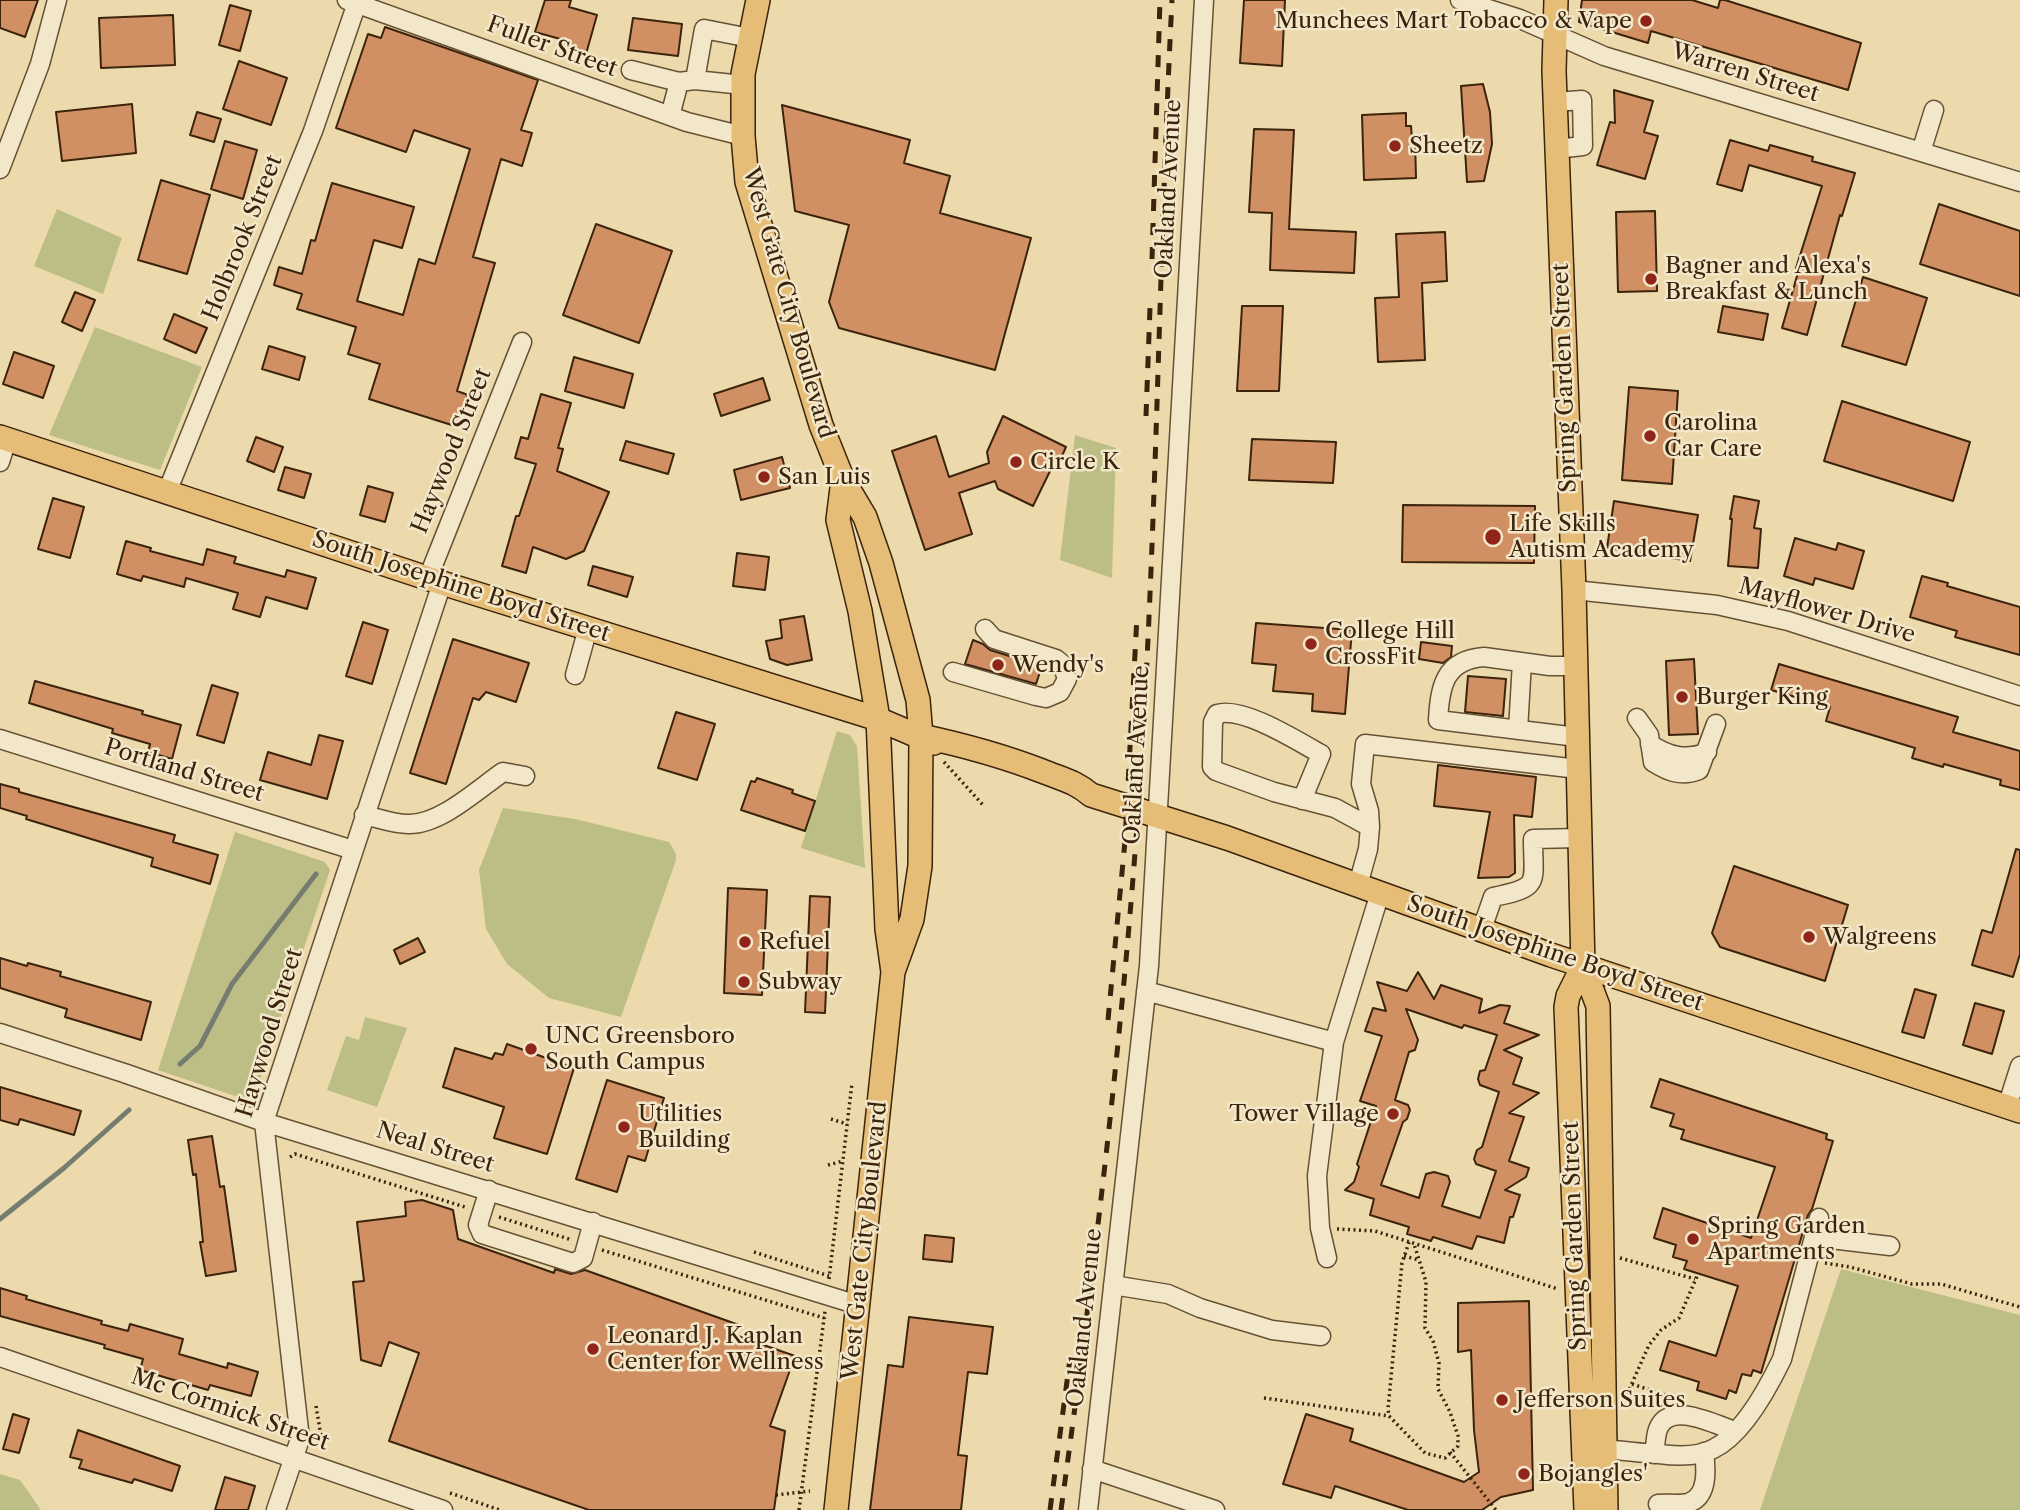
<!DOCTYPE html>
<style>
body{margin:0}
canvas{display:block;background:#ecdaad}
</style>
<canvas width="2020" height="1510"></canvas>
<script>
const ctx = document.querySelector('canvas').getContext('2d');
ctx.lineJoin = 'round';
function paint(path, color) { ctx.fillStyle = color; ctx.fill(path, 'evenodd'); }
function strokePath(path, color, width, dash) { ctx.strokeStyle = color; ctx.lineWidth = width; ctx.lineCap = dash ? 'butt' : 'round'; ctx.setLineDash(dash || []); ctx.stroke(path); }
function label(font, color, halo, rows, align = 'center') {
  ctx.font = font + ' "Libre Caslon Text",serif'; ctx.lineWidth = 5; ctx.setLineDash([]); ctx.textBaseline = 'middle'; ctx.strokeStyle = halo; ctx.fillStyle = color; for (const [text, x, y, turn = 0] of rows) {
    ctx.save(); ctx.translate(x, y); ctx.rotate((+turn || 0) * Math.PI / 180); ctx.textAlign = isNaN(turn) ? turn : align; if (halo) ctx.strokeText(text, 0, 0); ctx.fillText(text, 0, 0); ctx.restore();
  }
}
paint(new Path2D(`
 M57 209 122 238 103 294 34 266Z
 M95 327 202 367 160 470 49 435Z
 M1075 435 1116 448 1112 578 1060 560Z
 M837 731 850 735 857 746 865 868 801 848Z
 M503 808 575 819 669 842 676 854V860L621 1017 549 998 507 964 486 929 479 870Z
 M235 832 325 862 330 870 255 1095 247 1100 158 1070Z
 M365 1017 407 1028 377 1107 327 1090 346 1036 359 1040Z
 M1841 1269 2020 1315V1510H1760Z
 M0 1474 20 1480 41 1510H0Z`), '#bcbe86');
strokePath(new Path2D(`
 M180 1064 200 1046 232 984 316 874
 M0 1219 64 1168 129 1110`), '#757d70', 5);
const building = new Path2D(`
 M0 0H38L25 37 0 28Z
 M545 0H571L569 7 597 15 586 54 562 47 564 40 535 32Z
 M1244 0H1285L1282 66 1240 63Z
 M1582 0H1692L1718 8 1720 0H1725L1861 43 1848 90 1651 31 1648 43 1579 22Z
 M230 5 251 11 240 51 219 45Z
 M173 15 175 65 101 68 99 18Z
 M633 18 682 24 678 56 628 50Z
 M385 27 538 80 521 130 532 133 522 166 501 159 473 257 495 263 457 391 468 395 458 427 369 399 380 364 348 354 356 327 297 309 302 294 274 285 279 267 302 274 311 240 315 241 332 183 414 207 402 248 374 240 357 301 403 315 419 259 435 264 470 149 414 130 406 152 336 128 368 34 381 38Z
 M239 61 287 78 271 125 223 109Z
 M1483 84 1490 112 1492 144 1484 181 1467 182 1461 86Z
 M1614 90 1653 101 1644 132 1658 136 1645 179 1597 165 1610 122 1615 123Z
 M132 104 136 153 62 161 56 112Z
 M782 105 910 140 904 163 950 176 940 213 1031 238 995 370 839 328 829 302 849 225 795 211Z
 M197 112 221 119 214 142 190 135Z
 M1406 113V126H1411L1412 139H1415L1416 178 1364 180 1362 115Z
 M1254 129 1294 130 1289 229 1356 232 1354 273 1270 270 1272 213 1249 212Z
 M1730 140 1768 151 1770 145 1813 157 1812 161 1855 173 1842 216 1840 215 1807 335 1782 328 1799 269 1796 268 1822 186 1749 165 1742 191 1717 184Z
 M225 141 257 150 243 199 211 189Z
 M161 180 210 195 187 274 138 260Z
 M1939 204 2020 231V296L1920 264Z
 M1655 211 1657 291 1618 292 1616 212Z
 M596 224 672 251 639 343 563 315Z
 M1445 232 1447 281 1422 283 1425 360 1378 362 1375 298 1399 297 1396 234Z
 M1863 277 1927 298 1906 365 1842 346Z
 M75 292 95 300 82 331 62 322Z
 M1242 306H1283L1279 391H1237Z
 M1723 306 1768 314 1763 340 1718 332Z
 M174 314 207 328 196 353 164 339Z
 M269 346 305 357 299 380 262 369Z
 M14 352 54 366 43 398 3 384Z
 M574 357 633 374 624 408 565 391Z
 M763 378 770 400 721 416 714 394Z
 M1629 387 1678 391 1672 484 1622 480Z
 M541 394 571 403 558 448 563 449 557 471 609 492 584 551 566 559 533 547 526 573 502 566 516 516H519L536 464 515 458 521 437 528 439Z
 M1842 401 1970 442 1953 501 1824 461Z
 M1003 416 1066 447 1056 469 1052 467 1033 506 998 489 995 481 959 493 972 534 925 550 892 451 936 436 949 477 989 463 987 452Z
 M256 437 283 447 274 472 247 461Z
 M1252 439 1336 442 1333 483 1249 480Z
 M626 441 674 454 668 474 620 460Z
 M782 457 790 488 741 500 734 470Z
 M285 467 311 474 304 498 278 490Z
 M368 486 393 493 385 522 360 515Z
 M1734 496 1759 501 1754 528 1761 529 1758 568 1728 566 1732 519H1730Z
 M53 498 84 507 70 558 38 549Z
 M1614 501 1698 515 1690 561 1607 548Z
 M1403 505 1535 506 1534 563 1402 562Z
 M1795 538 1836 550 1838 543 1864 551 1853 589 1815 578 1813 585 1784 576Z
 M126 541 151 548 150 551 203 565 207 549 236 557 234 563 285 577 287 570 316 578 307 609 266 597 260 617 233 609 238 593 186 578 184 587 143 576 141 581 117 574Z
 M737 553 769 557 765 590 733 586Z
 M593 566 633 577 627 597 588 585Z
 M1922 576 1948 583 1947 586 2020 607V655L1955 637 1957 631 1910 617Z
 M804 616 812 660 787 665 770 659 766 641 782 638 780 620Z
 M363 622 388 630 372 684 346 676Z
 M1256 623 1352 630 1345 714 1312 711 1313 694 1273 691 1276 665 1252 663Z
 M453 639 529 663 516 702 486 692 479 700 473 698 446 784 410 773Z
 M973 640 983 644 990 650 1042 666 1036 684 965 664Z
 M1421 642 1452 646 1451 657 1443 663 1419 659Z
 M1694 659 1698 734 1669 735 1666 661Z
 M1779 664 1958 717 1953 732 2020 751V790L2000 785 2001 780 1944 764 1943 767 1912 758 1915 748 1826 721 1830 707 1771 690Z
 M1468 676 1506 679 1503 716 1465 712Z
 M35 681 143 711 142 714 181 725 172 759 148 752 150 744 112 733 113 729 29 703Z
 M212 685 238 693 224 743 197 735Z
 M676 712 715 724 697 780 658 768Z
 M319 735 343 741 327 799 260 780 268 752 311 765Z
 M1438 765 1536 777 1532 817 1514 815 1515 868V873L1509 877 1478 878 1490 812 1434 806Z
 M757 778 793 790 792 793 815 801 805 831 741 810 751 781 755 782Z
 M0 784 19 789V792L175 835 173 842 218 855 210 884 151 866 153 858 26 819 27 816 0 808Z
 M2016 849 2020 850V954L2013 977 1972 965 1982 930 1992 933Z
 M1734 866 1848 905 1825 981 1720 947 1712 933Z
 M728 888 767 890 762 995 724 993Z
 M810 896 830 897 825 1013 805 1012Z
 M418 938 425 952 400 964 394 950Z
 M0 958 27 966 28 963 61 972 60 976 151 1002 141 1040 65 1017 67 1009 0 988Z
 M1418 972 1434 999 1441 985 1482 999 1479 1013 1500 1005 1510 1006 1504 1023 1539 1035 1504 1050 1522 1058 1513 1084 1539 1093 1509 1113 1524 1117 1509 1161 1529 1168 1526 1177 1505 1190 1520 1195 1513 1217H1510L1504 1243 1477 1236 1472 1249 1433 1237 1431 1241 1407 1234 1409 1227 1370 1215 1374 1199 1345 1190 1354 1182 1359 1167 1357 1164 1376 1106 1360 1101 1382 1036 1365 1031 1373 1008 1386 1011 1377 982 1407 991ZM1406 1009 1462 1028 1464 1025 1497 1035 1485 1070 1480 1071 1478 1079 1480 1085 1499 1092 1482 1147 1477 1150 1474 1159 1476 1164 1496 1171 1480 1218 1442 1206 1450 1182 1448 1176 1434 1172 1426 1174 1419 1198 1381 1185 1403 1122 1407 1119 1410 1110 1408 1105 1395 1100 1409 1052 1415 1050 1418 1040Z
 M1915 989 1936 995 1924 1038 1902 1032Z
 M1975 1003 2004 1011 1992 1054 1963 1045Z
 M507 1044 574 1068 547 1154 494 1138 504 1107 443 1087 455 1048 492 1059 495 1053 503 1055Z
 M1660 1079 1827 1134 1826 1139 1833 1141 1812 1209 1808 1215 1761 1373 1753 1370 1751 1376 1742 1374 1736 1393 1729 1390 1726 1399 1697 1390 1699 1382 1660 1370 1669 1341 1716 1356 1738 1286 1684 1269 1687 1261 1673 1257 1676 1245 1654 1238 1663 1208 1751 1238 1775 1167 1681 1139 1684 1130 1670 1126 1674 1114 1651 1107Z
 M607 1080 664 1098 645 1161 628 1156 617 1192 576 1179Z
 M0 1087 81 1111 74 1135 20 1119 18 1125 0 1120Z
 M212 1136 220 1187 224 1186 236 1271 206 1276 200 1242H203L196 1174 193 1175 188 1140Z
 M422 1200 453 1210 458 1239 554 1273 555 1269 571 1274 585 1270 739 1325 735 1335 795 1356 770 1426 785 1431 774 1510H589L389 1441 419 1353 389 1342 381 1366 361 1360 353 1282 364 1281 357 1222 406 1216 405 1202Z
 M925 1235 954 1238 952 1262 923 1259Z
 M0 1288 27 1296 26 1299 102 1321 101 1324 128 1331 130 1324 183 1339 179 1354 227 1368 228 1363 258 1372 251 1396 210 1385 208 1390 140 1370 143 1359 104 1348 105 1345 0 1316Z
 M1529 1301 1533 1490 1501 1497 1482 1510H1408L1335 1486 1331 1498 1283 1484 1306 1414 1353 1429 1350 1441 1464 1482 1479 1472 1474 1430 1471 1350 1458 1352V1303Z
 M909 1317 993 1327 987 1374 968 1372 958 1455 967 1456 961 1510H870L888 1365 903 1367Z
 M13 1414 29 1419 19 1453 3 1449Z
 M78 1430 180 1466 172 1491 134 1479 132 1483 79 1468 82 1460 70 1457Z
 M225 1477 255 1486 248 1510H215Z`);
paint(building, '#d19063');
strokePath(building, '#3b230c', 2);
const minor = new Path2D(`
 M347 0 687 122 743 136
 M1460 0 1520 19 1604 56 2020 182
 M631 70 679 82
 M695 80 743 85
 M1555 102 1582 100 1583 146 1556 149
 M670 116 679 82 695 80 704 29 750 38
 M1921 152 1934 110
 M0 169 40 64 57 0
 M0 462 7 439
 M167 492 313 131 358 0
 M428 578 522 342
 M1574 590 1717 605 1788 621 2020 696
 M1576 666H1550L1484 657C1444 660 1440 687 1438 720L1577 737
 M953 672 1036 696 1046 698 1060 692 1067 679 1062 664 1056 659 994 639 985 629
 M575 675 588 628
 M1637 718 1649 735 1653 762C1669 772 1681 777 1699 770L1716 724
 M1518 730 1522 662
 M0 739 353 850
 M1650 744C1668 756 1686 761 1707 752
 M1302 800 1321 754C1297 741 1243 706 1217 714L1213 722 1212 767 1216 771 1274 792 1335 808 1370 827
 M364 815C378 818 393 824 408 824 440 825 477 790 503 772L525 776
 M1358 885 1368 849 1370 827 1369 811 1361 784 1365 744 1578 769
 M1482 929 1493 897C1542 887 1533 884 1533 839L1580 838
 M1146 991 1334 1042 1317 1176 1320 1228 1327 1258
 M0 1033 124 1073 264 1122 858 1305
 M1334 1042 1380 893
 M2007 1107 2020 1066
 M489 1190 478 1225 482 1234 573 1263 583 1258 593 1222
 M1814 1237 1890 1246
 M1113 1285 1168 1294 1200 1308 1272 1330 1321 1336
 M0 1357 443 1510
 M1594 1449C1616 1449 1637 1453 1659 1454 1675 1456 1698 1457 1713 1449 1743 1435 1768 1388 1782 1359L1819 1218
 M1654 1454C1656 1445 1655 1434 1659 1427 1671 1401 1716 1425 1735 1431
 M1092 1469 1215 1510
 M1658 1504C1667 1503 1679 1505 1688 1503 1709 1497 1706 1468 1704 1452
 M276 1510 300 1439 264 1122 442 583
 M1088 1510 1149 966 1204 0`);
const major = new Path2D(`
 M758 0 743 74V136L747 182 821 425 843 480 865 517 881 563 918 700 921 736 920 866 912 919 894 969
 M1556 0 1554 71 1574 590 1583 966 1598 1006 1606 1510
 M0 437 442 583 878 719 934 743
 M921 736C963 745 1003 756 1042 771 1061 779 1075 781 1091 795L1227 838 1551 955 2020 1111
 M1583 966 1568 996 1566 1007 1586 1510
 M836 1510 893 972 887 929 878 719 860 611 838 520 843 480`);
strokePath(minor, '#675134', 21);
strokePath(major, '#3b230c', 26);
strokePath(new Path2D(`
 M944 762 983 805
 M831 1119 847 1124
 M290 1157 295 1154 468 1208
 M828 1165 843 1161
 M499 1217 572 1240
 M1337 1229 1375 1231 1558 1289
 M1409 1242 1402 1263 1388 1409 1389 1416 1425 1453 1445 1458 1458 1446V1436L1450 1412 1438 1389 1439 1363 1433 1341 1425 1328 1426 1282 1414 1244
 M602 1250 824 1318
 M754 1252 829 1276
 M1404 1256 1419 1260
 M1620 1258 1695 1279
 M1825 1263 1850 1267 1912 1284H1941L2020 1307
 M829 1279 852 1083
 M1632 1384 1668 1396 1671 1400
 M1264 1398 1389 1416
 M1625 1399 1649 1345 1661 1330 1679 1318 1698 1274
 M316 1406 323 1448
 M1450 1452 1496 1510
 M450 1493 500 1510
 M776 1495 810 1491
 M799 1510 825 1311`), '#3b230c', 3.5, [2, 3.5]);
strokePath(minor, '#f3e7ca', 18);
strokePath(major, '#e6bd76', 23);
strokePath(new Path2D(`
 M1152 259 1160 0
 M1146 416 1150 308
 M1108 1020 1125 841 1137 616
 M1050 1510 1071 1351
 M1061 1510C1095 1264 1125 1016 1141 768 1157 512 1159 256 1172 0`), '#3b230c', 5, [12, 12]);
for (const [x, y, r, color] of [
 [1646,21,7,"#8f2418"],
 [1395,146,7,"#8f2418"],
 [1651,279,7,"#8f2418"],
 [1650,436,7,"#8f2418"],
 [1016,462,7,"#8f2418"],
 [764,477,7,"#8f2418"],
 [1493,537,9,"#8f2418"],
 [1311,644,7,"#8f2418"],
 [998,665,7,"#8f2418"],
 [1682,697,7,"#8f2418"],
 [1809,937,7,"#8f2418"],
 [745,942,7,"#8f2418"],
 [744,982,7,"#8f2418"],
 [531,1049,7,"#8f2418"],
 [1393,1114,7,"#8f2418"],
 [624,1127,7,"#8f2418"],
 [1693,1239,7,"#8f2418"],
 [593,1349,7,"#8f2418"],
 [1502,1400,7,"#8f2418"],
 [1524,1474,7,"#8f2418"]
]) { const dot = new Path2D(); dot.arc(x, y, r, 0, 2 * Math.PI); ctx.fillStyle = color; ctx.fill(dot); strokePath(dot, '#f3e7ca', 2.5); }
label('23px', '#3b230c', '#f3e7ca', [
 ["Munchees Mart Tobacco & Vape",1632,21,"right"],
 ["Sheetz",1409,146],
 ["Bagner and Alexa's",1665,266],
 ["Breakfast & Lunch",1665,292],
 ["Carolina",1664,423],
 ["Car Care",1664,449],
 ["Circle K",1030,462],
 ["San Luis",778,477],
 ["Life Skills",1509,524],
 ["Autism Academy",1509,550],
 ["College Hill",1325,631],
 ["CrossFit",1325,657],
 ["Wendy's",1012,665],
 ["Burger King",1696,697],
 ["Walgreens",1823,937],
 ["Refuel",759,942],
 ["Subway",758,982],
 ["UNC Greensboro",545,1036],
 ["South Campus",545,1062],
 ["Utilities",638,1114],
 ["Building",638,1140],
 ["Tower Village",1379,1114,"right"],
 ["Spring Garden",1707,1226],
 ["Apartments",1707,1252],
 ["Leonard J. Kaplan",607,1336],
 ["Center for Wellness",607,1362],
 ["Jefferson Suites",1516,1400],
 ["Bojangles'",1538,1474]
], 'left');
label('23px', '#3b230c', '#f3e7ca', [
 ["Fuller Street",552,47,20],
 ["Warren Street",1745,73,17],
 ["Oakland Avenue",1169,189,-87],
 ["Holbrook Street",243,238,-68],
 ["West Gate City Boulevard",788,303,74],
 ["Spring Garden Street",1565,378,-92],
 ["Haywood Street",452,451,-68],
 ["South Josephine Boyd Street",461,587,18],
 ["Mayflower Drive",1827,611,16],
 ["Oakland Avenue",1137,755,-87],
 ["Portland Street",184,771,17],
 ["South Josephine Boyd Street",1555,954,19],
 ["Haywood Street",270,1033,-73],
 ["Neal Street",435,1148,17],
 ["Spring Garden Street",1575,1236,-92],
 ["West Gate City Boulevard",865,1241,-84],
 ["Oakland Avenue",1085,1318,-84],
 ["Mc Cormick Street",230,1410,19]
]);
</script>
